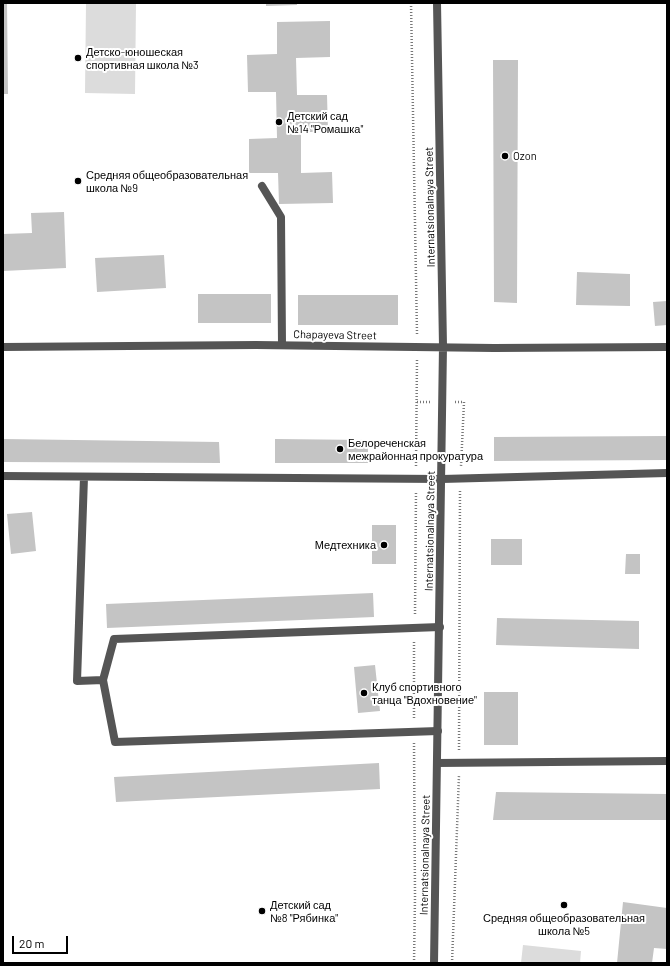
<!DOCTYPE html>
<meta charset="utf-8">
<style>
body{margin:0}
#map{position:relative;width:670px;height:966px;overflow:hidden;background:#fff;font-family:Barlow,sans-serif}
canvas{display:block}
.frame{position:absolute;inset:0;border:4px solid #000;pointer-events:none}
.scale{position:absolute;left:12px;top:936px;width:56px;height:18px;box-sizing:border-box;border:2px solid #000;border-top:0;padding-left:5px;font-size:12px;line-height:14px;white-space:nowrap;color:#000;-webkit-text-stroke:3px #fff;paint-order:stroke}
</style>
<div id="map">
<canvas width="670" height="966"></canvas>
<div class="frame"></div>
<div class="scale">20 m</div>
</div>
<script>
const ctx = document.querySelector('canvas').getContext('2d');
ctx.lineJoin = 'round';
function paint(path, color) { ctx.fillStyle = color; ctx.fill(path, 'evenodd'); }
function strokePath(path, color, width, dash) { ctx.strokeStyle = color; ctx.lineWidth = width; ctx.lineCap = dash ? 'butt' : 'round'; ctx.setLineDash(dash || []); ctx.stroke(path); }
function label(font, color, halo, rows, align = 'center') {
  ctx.font = font + ' Barlow,sans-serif'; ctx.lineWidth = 4; ctx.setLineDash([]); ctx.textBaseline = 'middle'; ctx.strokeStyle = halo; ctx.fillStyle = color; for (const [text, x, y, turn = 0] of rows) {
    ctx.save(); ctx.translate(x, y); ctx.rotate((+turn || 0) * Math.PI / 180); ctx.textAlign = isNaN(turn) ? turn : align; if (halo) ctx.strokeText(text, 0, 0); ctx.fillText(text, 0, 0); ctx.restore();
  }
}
paint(new Path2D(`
 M86 3H136L135 94 85 93Z
 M523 945 581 951 580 963H521Z`), '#dcdcdc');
paint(new Path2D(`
 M3 3H7L8 94H3Z
 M266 3H297V5L266 6Z
 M330 21V57L296 58 297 95H327L328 132H301V173L332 172 333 203 279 204 278 173H249V139L277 138 276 92H248L247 55 277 54V22Z
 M493 60H518L517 303 494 302Z
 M64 212 66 268 3 271V234L32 233 31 213Z
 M164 255 166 288 97 292 95 258Z
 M577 272 630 274V306L576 305Z
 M198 294H271V323H198Z
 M298 295H398V325H298Z
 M667 301V325L655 326 653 302Z
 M667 436V460L494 461V437Z
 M3 439 219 442 220 463 3 462Z
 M275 439 368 440V463H275Z
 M32 512 36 551 11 554 7 514Z
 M372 525H396V564H372Z
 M491 539H522V565H491Z
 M626 554H640V574H625Z
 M373 593 374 617 107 628 106 604Z
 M497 618 639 621V649L496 645Z
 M375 665 380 711 358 713 354 667Z
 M484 692H518V745H484Z
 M379 763 380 789 116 802 114 777Z
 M496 792 667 794V820H493Z
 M623 902 667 908V949L654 948 652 963H617Z`), '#c4c4c4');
strokePath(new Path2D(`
 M411 3 417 334
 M417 402H430
 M455 402H464L461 466
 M416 466 417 359
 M415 614 416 491
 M414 718V641
 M459 750 460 491
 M414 963 415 896 414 743
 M452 963 459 775`), '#777', 2.5, [1, 2]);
strokePath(new Path2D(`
 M262 186 281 217 282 345
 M3 476 442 479 667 473
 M84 477 77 681 103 680 115 742 438 731
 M103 680 114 639 440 627
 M437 763 667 761`), '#555', 8);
strokePath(new Path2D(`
 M3 347 256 345 494 348 667 347
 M434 963 443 346 437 3`), '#555', 8);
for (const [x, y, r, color] of [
 [78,58,4,"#000"],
 [279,122,4,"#000"],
 [505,156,4,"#000"],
 [78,181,4,"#000"],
 [340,449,4,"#000"],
 [384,545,4,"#000"],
 [364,693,4,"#000"],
 [564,905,4,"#000"],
 [262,911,4,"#000"]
]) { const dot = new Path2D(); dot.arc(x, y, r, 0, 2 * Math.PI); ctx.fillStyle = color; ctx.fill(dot); strokePath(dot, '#fff', 1.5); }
label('11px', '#000', '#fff', [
 ["Детско-юношеская",86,52],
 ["спортивная школа №3",86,65],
 ["Детский сад",287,116],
 ["№14 \"Ромашка\"",287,129],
 ["Ozon",513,156],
 ["Средняя общеобразовательная",86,175],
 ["школа №9",86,188],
 ["Белореченская",348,443],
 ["межрайонная прокуратура",348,456],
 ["Медтехника",376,545,"right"],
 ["Клуб спортивного",372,687],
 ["танца \"Вдохновение\"",372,700],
 ["Детский сад",270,905],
 ["№8 \"Рябинка\"",270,918],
 ["Средняя общеобразовательная",564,918,"center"],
 ["школа №5",564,931,"center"]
], 'left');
label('11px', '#000', '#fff', [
 ["Internatsionalnaya Street",430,207,-91],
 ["Chapayeva Street",335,335,1],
 ["Internatsionalnaya Street",430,531,-89],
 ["Internatsionalnaya Street",425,855,-89]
]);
</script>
